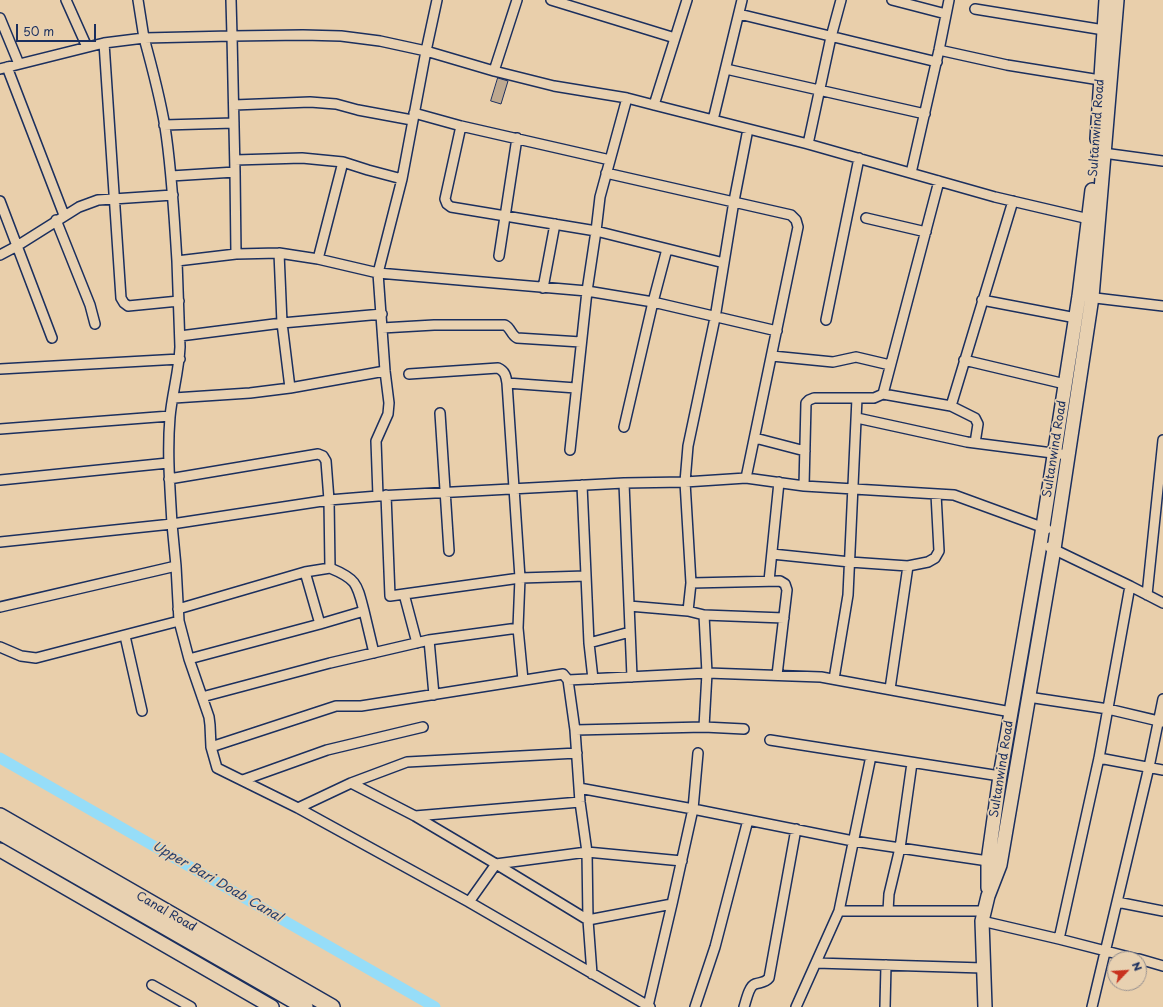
<!DOCTYPE html>
<style>
body{margin:0}
#map{position:relative;width:1163px;height:1007px;overflow:hidden;background:#e9cfab;font-family:"Playpen Sans",sans-serif}
canvas{display:block}
.north{position:absolute;left:1107px;top:951px;width:40px;height:40px;box-sizing:border-box;background:#e8d1b1;border:1px solid #969090;border-radius:50%;rotate:65deg;font-size:11px;font-weight:700;line-height:16px;text-align:center;color:#1b2f5e}
.north::after{content:'';display:block;margin:auto;width:14px;height:18px;background:#c8321e;clip-path:polygon(50% 0,100% 100%,50% 72%,0 100%)}
.scale{position:absolute;left:16px;top:24px;width:80px;height:18px;box-sizing:border-box;border:2px solid #1b2f5e;border-top:0;padding-left:5px;font-size:12px;line-height:14px;white-space:nowrap;color:#1b2f5e;-webkit-text-stroke:3px #e8d1b1;paint-order:stroke}
</style>
<div id="map">
<canvas width="1163" height="1007"></canvas>
<div class="north">N</div>
<div class="scale">50 m</div>
</div>
<script>
const ctx = document.querySelector('canvas').getContext('2d');
ctx.lineJoin = 'round';
function strokePath(path, color, width, dash) { ctx.strokeStyle = color; ctx.lineWidth = width; ctx.lineCap = dash ? 'butt' : 'round'; ctx.setLineDash(dash || []); ctx.stroke(path); }
function paint(path, color) { ctx.fillStyle = color; ctx.fill(path, 'evenodd'); }
function label(font, color, halo, rows, align = 'center') {
  ctx.font = font + ' "Playpen Sans",sans-serif'; ctx.lineWidth = 3.5; ctx.setLineDash([]); ctx.textBaseline = 'middle'; ctx.strokeStyle = halo; ctx.fillStyle = color; for (const [text, x, y, turn = 0] of rows) {
    ctx.save(); ctx.translate(x, y); ctx.rotate((+turn || 0) * Math.PI / 180); ctx.textAlign = isNaN(turn) ? turn : align; if (halo) ctx.strokeText(text, 0, 0); ctx.fillText(text, 0, 0); ctx.restore();
  }
}
strokePath(new Path2D(`
 M0 758 435 1007`), '#96ddf8', 11);
const building = new Path2D(`
 M498 78 508 81 501 104 491 101Z`);
paint(building, '#bea990');
strokePath(building, '#1b2f5e', 1);
const street = new Path2D(`
 M66 0 87 47
 M231 0 232 36 303 35 341 36 380 41 426 51 494 71 554 86 627 98 654 105 808 144 995 197 1089 219
 M437 0 426 51 402 179 378 273 587 291 596 231 600 197 627 98
 M551 0 675 38
 M892 0 946 14
 M975 9 1104 30
 M739 14 937 62
 M0 18 19 64
 M104 43 121 298 124 303 128 306 179 301
 M939 50 1007 65 1100 80
 M7 67 64 215
 M0 69 104 43 144 38 138 0
 M726 69 925 114
 M494 71 517 0
 M234 105 310 102 336 104 358 110 412 120
 M654 105 687 0
 M414 113 461 126 610 160
 M713 120 742 0
 M164 125 234 123
 M461 126 445 199 447 204 451 207 596 231 724 263
 M808 144 831 37 841 0
 M1096 152 1163 161
 M235 160 302 158 343 162 318 259
 M343 162 368 170 402 179
 M606 173 791 215 796 220 798 227 746 478
 M911 173 939 50 949 0
 M171 176 235 172
 M939 181 883 394 951 406 1013 201
 M0 201 52 338
 M866 218 926 232
 M56 220 90 305 95 324
 M279 253 282 323 290 388
 M236 254 177 261C174 216 172 171 165 127 160 97 152 67 144 38L232 36 235 172 236 254 279 253 318 259 378 273 385 371 389 403 388 414 376 441 378 496 624 483 685 482 688 446 715 318 734 201 748 129
 M0 255 17 246 79 207 98 200 173 195
 M499 256 517 138
 M177 261 180 347C179 371 172 394 170 417 167 453 170 488 172 524L329 500 378 496
 M543 288 555 224
 M1087 297 1163 306
 M982 300 1076 318
 M826 320 859 158
 M382 328 434 325H505C511 328 511 335 517 338L581 342
 M180 336 282 323 382 314
 M772 356 833 362 856 357 890 365
 M964 360 1065 384
 M0 369 180 359
 M409 374 498 368C505 371 506 376 507 383L520 578 518 628 429 640 434 695
 M507 383 576 388
 M174 398 250 393 290 388 385 371
 M951 406 975 418 978 424 975 443
 M440 413 449 551
 M857 418 967 442 1068 455
 M624 427 653 302 667 249
 M0 429 170 416
 M755 438 805 451
 M570 450 587 291 653 302 777 331
 M169 479 318 454 323 456 326 461 329 500 330 568 305 572 178 609
 M0 480 168 463
 M624 483 632 677
 M582 485 589 643 593 679
 M804 486 806 403 809 400 814 398H874L883 394
 M386 495 390 596 520 578 586 576
 M0 542 172 524 176 566 179 621 189 659 209 717 210 725 211 747 217 768 298 808 469 902 650 1007
 M1049 547 1130 586 1163 603
 M772 554 850 562 908 566 928 562 935 558 939 551 936 494
 M330 568C357 579 357 584 364 611
 M305 572 320 624
 M769 581 779 482
 M691 583 780 581 785 584 787 590 777 675
 M404 594 417 643
 M1147 595 1163 440
 M629 606 688 611
 M0 607 176 566
 M704 615 784 618
 M518 628 523 680
 M125 636 142 711
 M589 643 630 632
 M0 647 21 656 36 658 179 621
 M189 659 320 624 364 611 374 653
 M834 679 848 595 857 398
 M568 680 707 673 821 677 1011 712
 M890 689 908 566
 M202 697 330 663 429 640
 M1028 697 1108 709 1163 722
 M704 727 744 729
 M575 730 704 727 707 673 704 615 688 611 691 583 685 482 746 478 804 486 954 495 1047 529
 M770 740 1000 776
 M211 747 336 706H361L563 674 568 680 575 730 580 802 587 852 588 920 592 974
 M698 753 693 809 853 841 988 861
 M1099 758 1163 770
 M243 780 327 750 423 727
 M351 783 415 816 496 864 587 852 682 861
 M298 808 351 783 407 762 577 753
 M415 816 580 802
 M469 902 496 864 588 920 672 904 693 809 579 788
 M1117 902 1163 911
 M839 911H985
 M888 911 889 894 900 848 912 763
 M982 921 1059 939 1137 959
 M1059 939 1099 758 1130 586
 M1139 959 1163 966
 M816 963 983 968
 M152 985 191 1007
 M648 1006 672 904
 M695 1007 715 947 748 820
 M744 1007C746 1001 749 986 755 984 761 982 765 983 769 978L796 829
 M796 1007 839 911 871 756
 M885 1007 886 965
 M1092 1007 1149 767 1163 699`);
const secondary = new Path2D(`
 M1097 139 1106 0
 M0 850 272 1007
 M988 888V861L1000 776 1041 539 1079 296 1092 190
 M985 1007 982 921 988 896 1000 865 1054 549 1092 297 1117 0`);
const primary = new Path2D(`
 M0 816 332 1007
 M0 832 305 1007`);
strokePath(street, '#1b2f5e', 12);
strokePath(secondary, '#1b2f5e', 16);
strokePath(primary, '#1b2f5e', 18);
strokePath(street, '#e8d1b1', 9);
strokePath(secondary, '#e8d1b1', 13);
strokePath(primary, '#e8d1b1', 15);
label('12px', '#1b2f5e', '#e8d1b1', [
 ["Sultanwind Road",1097,128,-86],
 ["Sultanwind Road",1055,449,-81],
 ["Sultanwind Road",1002,769,-81],
 ["Canal Road",166,912,30]
]);
label('italic 13px', '#27406d', '#e8d1b1', [
 ["Upper Bari Doab Canal",217,882,30]
]);
</script>
